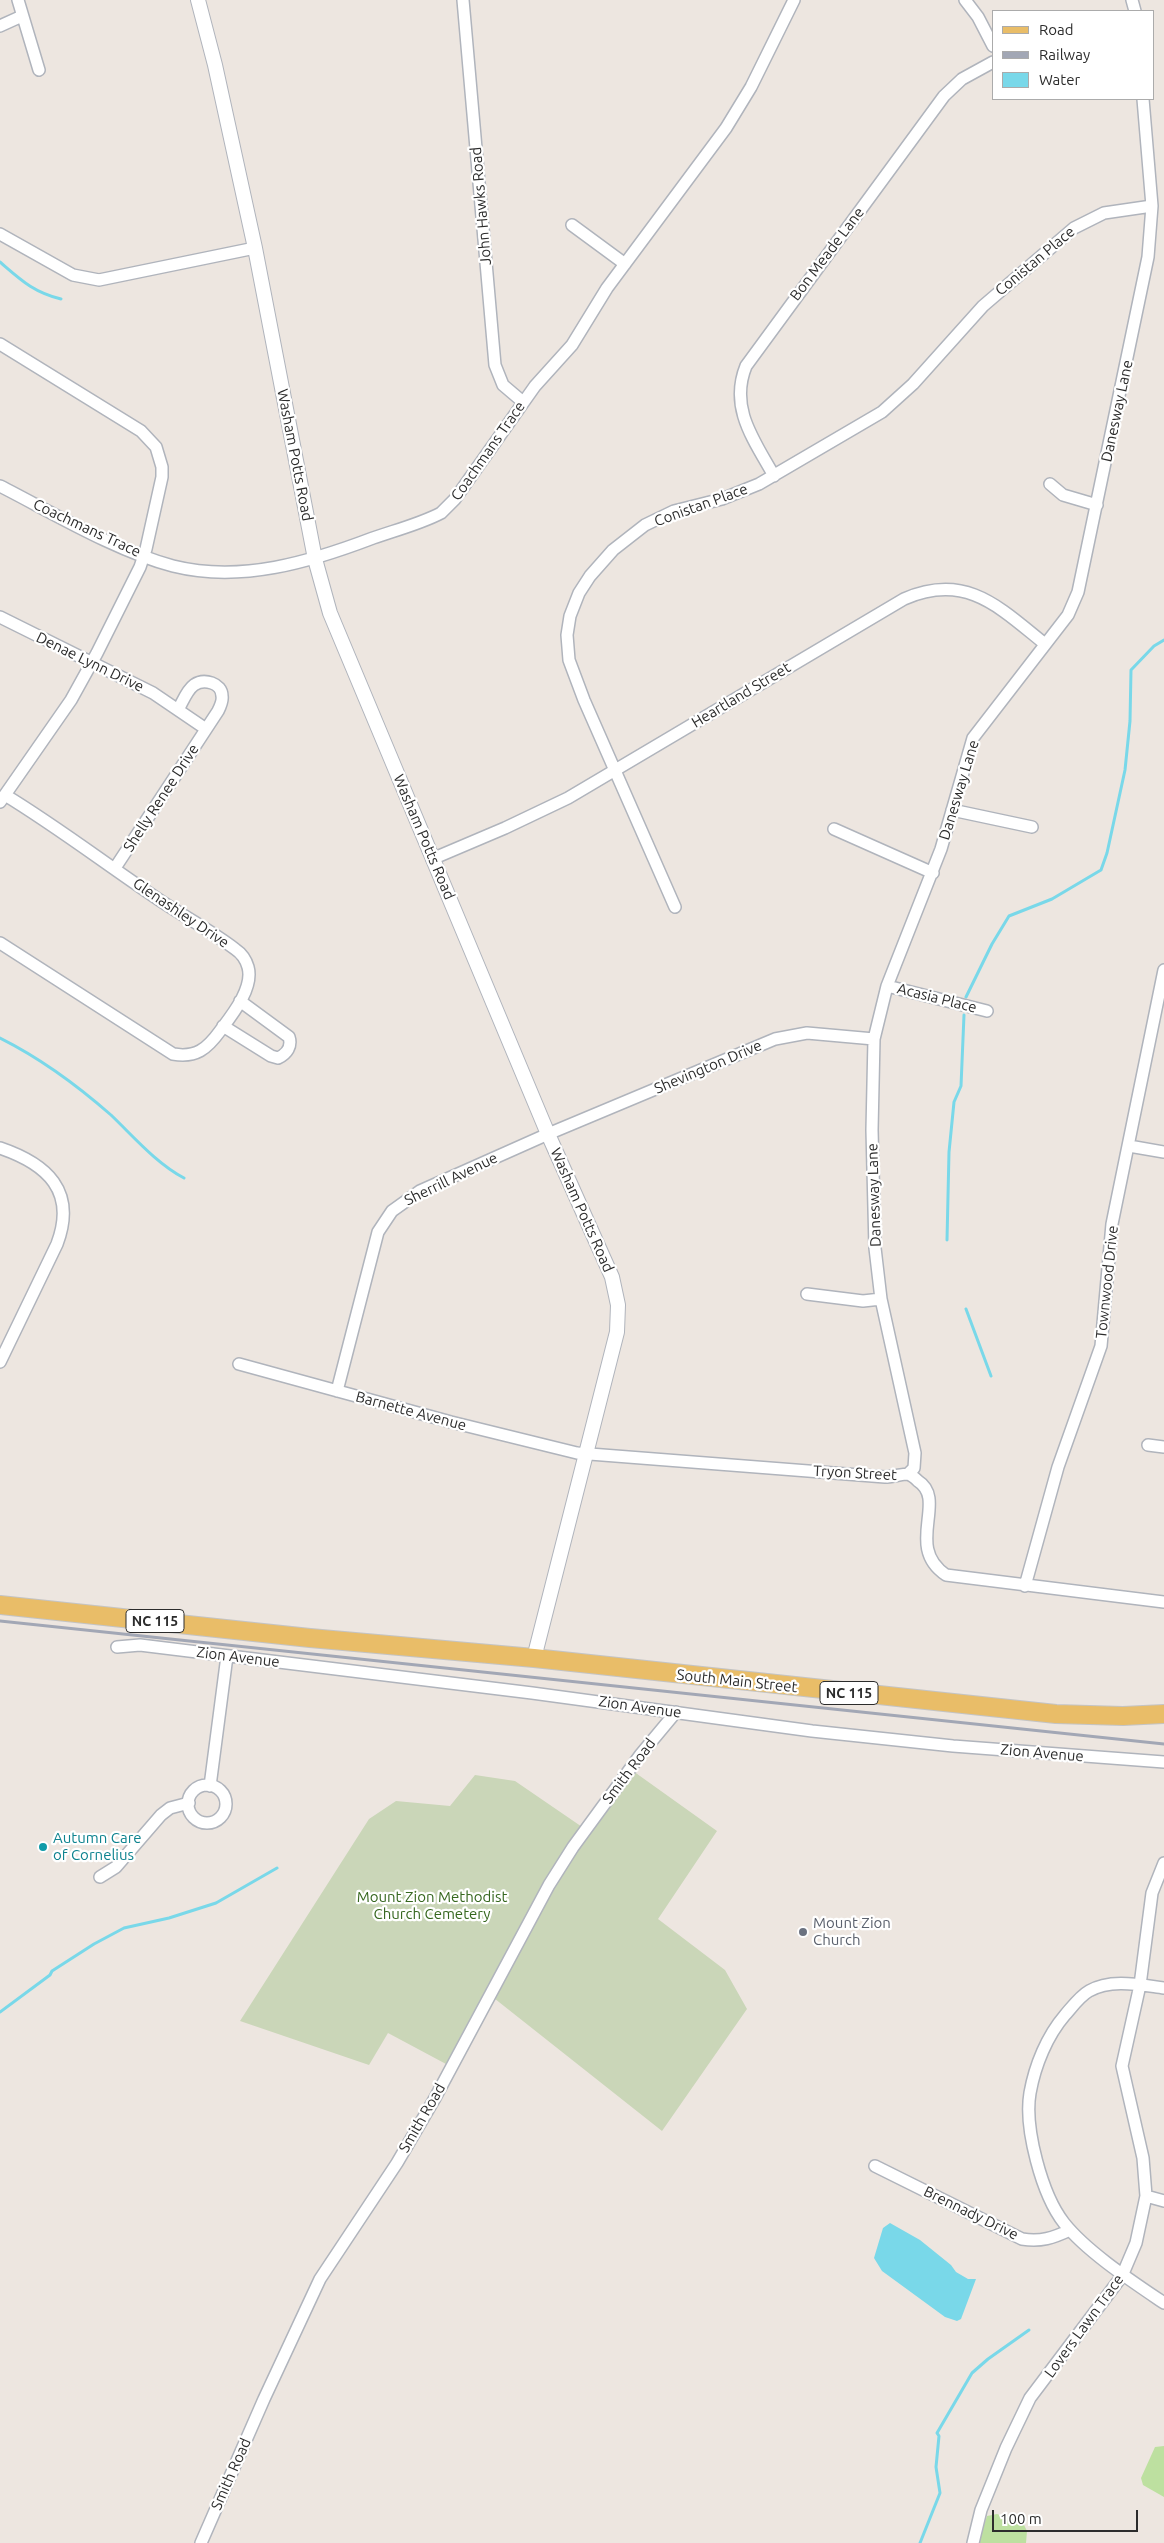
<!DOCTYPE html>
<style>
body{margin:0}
#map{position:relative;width:1164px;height:2543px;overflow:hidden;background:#ede6e0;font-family:Ubuntu,sans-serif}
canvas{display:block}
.legend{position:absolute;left:992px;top:10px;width:162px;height:90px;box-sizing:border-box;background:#fff;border:1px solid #ababab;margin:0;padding:6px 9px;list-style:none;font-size:15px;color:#2c2c2c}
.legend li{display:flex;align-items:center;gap:10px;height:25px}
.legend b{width:25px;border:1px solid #ababab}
.scale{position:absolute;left:992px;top:2510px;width:146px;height:22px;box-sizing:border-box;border:2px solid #2c2c2c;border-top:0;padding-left:6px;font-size:15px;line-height:18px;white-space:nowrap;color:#2c2c2c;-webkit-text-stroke:4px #fff;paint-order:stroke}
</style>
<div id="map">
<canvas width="1164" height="2543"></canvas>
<ul class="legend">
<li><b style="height:6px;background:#e9bd68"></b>Road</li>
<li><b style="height:6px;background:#a2a7b5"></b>Railway</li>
<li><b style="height:14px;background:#79d8e9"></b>Water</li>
</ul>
<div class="scale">100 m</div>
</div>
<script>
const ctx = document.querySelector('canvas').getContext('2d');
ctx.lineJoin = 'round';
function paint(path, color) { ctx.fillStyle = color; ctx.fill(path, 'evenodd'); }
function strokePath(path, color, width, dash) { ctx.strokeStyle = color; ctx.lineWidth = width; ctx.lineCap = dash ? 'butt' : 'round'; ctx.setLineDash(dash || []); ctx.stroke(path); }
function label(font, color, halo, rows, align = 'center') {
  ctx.font = font + ' Ubuntu,sans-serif'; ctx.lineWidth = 4.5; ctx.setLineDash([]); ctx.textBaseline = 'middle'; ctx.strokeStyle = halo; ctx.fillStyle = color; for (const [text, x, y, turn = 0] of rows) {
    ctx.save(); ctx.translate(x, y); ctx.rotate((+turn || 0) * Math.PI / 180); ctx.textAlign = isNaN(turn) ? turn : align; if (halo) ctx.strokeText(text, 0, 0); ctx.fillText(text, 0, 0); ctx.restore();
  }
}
paint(new Path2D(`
 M1164 2446V2497L1143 2485 1141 2478 1155 2447Z
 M997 2514 1023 2523 1027 2531 1026 2543H978L987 2516Z`), '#bde0a0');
paint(new Path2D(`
 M633 1771 717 1831 658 1919 725 1970 747 2009 662 2131 485 1991 446 2064 388 2033 369 2065 240 2021 369 1819 396 1801 450 1806 475 1775 515 1781 588 1831Z`), '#cad6b8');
paint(new Path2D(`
 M890 2223 920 2240 951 2265 956 2272 968 2279H976L961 2319 957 2321 945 2317 882 2271 874 2258 883 2228Z`), '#79d8e9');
strokePath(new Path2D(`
 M0 262C21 280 33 292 61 299
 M966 997 992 944 1009 916 1052 899 1101 870 1107 853 1125 770 1130 721 1131 670 1154 646 1164 640
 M0 1038C40 1058 77 1085 111 1115 134 1137 156 1163 184 1178
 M947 1240 949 1152 954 1102 961 1086 964 1015
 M966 1309 991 1376
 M0 2012 50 1975 52 1971 94 1944 124 1928 169 1918 216 1903 277 1868
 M920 2543 940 2493 936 2467 939 2436 937 2433 972 2373 988 2359 1029 2330`), '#79d8e9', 3);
const minor = new Path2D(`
 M18 0 39 70
 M463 0 495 365 503 385 523 402
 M965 0 978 17 993 46
 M1132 0 1135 11
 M0 26 22 16
 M572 225 625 264
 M0 234 73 275 99 280 255 248
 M0 344 141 431 156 447 162 467V477L146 549 140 567 97 653 71 700 0 802
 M774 476C754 440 729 408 746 366L944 96 962 79 993 62
 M1050 484 1063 495 1097 505
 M0 486C53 513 116 551 173 566 241 583 310 562 373 538 396 530 420 524 441 513L455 499 535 386 572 345 607 288 726 128 751 87 794 0
 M0 617 153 693 206 729
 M952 810 1032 827
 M834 829 933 873
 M432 859 505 828 568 798 904 599C966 572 999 607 1045 644
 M115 868 218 711C220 707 223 701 222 696 222 683 204 678 194 685 187 690 183 701 179 708
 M675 907 584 700 569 660 567 635 570 616 579 593 590 576 613 550 645 525 674 511 722 499 759 484 882 412 913 384 983 306 1074 228 1104 213 1152 206
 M0 943 173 1054C196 1058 207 1049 220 1031 232 1015 254 988 248 967 246 960 241 953 235 949 209 929 179 914 152 895 103 862 56 826 5 795
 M887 986 987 1011
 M223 1026 271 1056 278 1058C287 1054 292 1046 289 1037L240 1001
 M1129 1146 1164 1152
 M0 1148C47 1164 77 1191 57 1244L0 1362
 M807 1294 863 1301 881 1299
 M239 1364 451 1422 577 1453 885 1477C891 1477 902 1474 908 1474 911 1475 916 1479 918 1481 948 1500 904 1547 946 1575L1164 1602
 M337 1391 378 1232 392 1211 420 1191 548 1134 775 1039 807 1033 874 1039
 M1148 1445 1164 1447
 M908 1474 914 1468 915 1453 881 1299 875 1248 872 1130 874 1039 887 986 941 849 973 738 1068 615 1078 592 1148 257 1152 206 1143 99
 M1025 1586 1058 1467 1101 1346 1112 1224 1164 970
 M117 1647 140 1645 532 1693 812 1731 953 1746 1164 1762
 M188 1804a19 19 0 1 1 38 0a19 19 0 1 1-38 0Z
 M210 1786 227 1656
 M100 1877 116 1867 161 1815 170 1808 189 1803
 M1164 1988C1141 1985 1111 1978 1089 1991 1080 1996 1072 2007 1065 2015 1047 2036 1035 2065 1030 2093 1024 2128 1042 2195 1064 2223 1087 2252 1133 2282 1164 2303
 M875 2166 1022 2239C1041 2242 1053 2238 1070 2230
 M1146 2196 1164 2201
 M201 2543 264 2399 320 2279 397 2163 435 2098 549 1885 573 1847 641 1754 676 1712
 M973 2543 981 2510 1006 2448 1030 2398 1122 2276 1136 2243 1146 2196 1143 2158 1122 2066 1140 1985 1152 1893 1164 1863`);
const tertiary = new Path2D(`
 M198 0 215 65 255 248 315 559 330 613 548 1134 612 1277 618 1305 617 1332 534 1658`);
const primary = new Path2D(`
 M0 1605 310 1638 534 1658 1056 1714 1123 1716 1164 1714`);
strokePath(minor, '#b0b4bc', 14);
strokePath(tertiary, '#b0b4bc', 16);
strokePath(primary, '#c4c4c4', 20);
strokePath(minor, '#fff', 11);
strokePath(tertiary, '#fff', 14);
strokePath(primary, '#e9bd68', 18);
strokePath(new Path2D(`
 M0 1621 1164 1744`), '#a2a7b5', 3);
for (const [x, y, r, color] of [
 [43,1847,5,"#0f9aa8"],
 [803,1932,5,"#6b7280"]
]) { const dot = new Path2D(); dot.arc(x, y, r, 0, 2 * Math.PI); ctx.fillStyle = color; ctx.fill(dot); strokePath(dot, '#fff', 2); }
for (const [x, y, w] of [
 [155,1621,58],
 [849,1693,58]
]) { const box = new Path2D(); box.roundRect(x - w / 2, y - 11.5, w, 23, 4); ctx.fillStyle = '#fff'; ctx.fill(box); strokePath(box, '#2c2c2c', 1); }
label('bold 14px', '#2c2c2c', null, [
 ["NC 115",155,1621],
 ["NC 115",849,1693]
]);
label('15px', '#2c2c2c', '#fff', [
 ["John Hawks Road",481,206,-95],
 ["Bon Meade Lane",827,254,-53],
 ["Conistan Place",1035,261,-40],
 ["Danesway Lane",1117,411,-78],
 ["Coachmans Trace",488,451,-55],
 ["Washam Potts Road",295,455,79],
 ["Conistan Place",701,505,-20],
 ["Coachmans Trace",87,528,25],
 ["Denae Lynn Drive",90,662,26],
 ["Heartland Street",741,695,-31],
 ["Danesway Lane",959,790,-73],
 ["Shelly Renee Drive",161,798,-57],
 ["Washam Potts Road",424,837,67],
 ["Glenashley Drive",181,913,34],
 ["Acasia Place",937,998,14],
 ["Shevington Drive",708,1067,-23],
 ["Sherrill Avenue",451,1179,-26],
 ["Danesway Lane",874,1195,-92],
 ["Washam Potts Road",582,1210,66],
 ["Townwood Drive",1107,1282,-84],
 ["Barnette Avenue",411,1411,15],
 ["Tryon Street",855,1473,3],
 ["Zion Avenue",238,1657,7],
 ["South Main Street",737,1681,6],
 ["Zion Avenue",640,1707,8],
 ["Zion Avenue",1042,1753,5],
 ["Smith Road",629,1771,-53],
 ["Smith Road",422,2118,-60],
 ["Brennady Drive",971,2213,26],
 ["Lovers Lawn Trace",1084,2326,-54],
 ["Smith Road",231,2474,-66]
]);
label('15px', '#0d838f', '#fff', [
 ["Autumn Care",53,1838],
 ["of Cornelius",53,1855]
], 'left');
label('15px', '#36671f', '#fff', [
 ["Mount Zion Methodist",432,1897],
 ["Church Cemetery",432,1914]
]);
label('15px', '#5b616d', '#fff', [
 ["Mount Zion",813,1923],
 ["Church",813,1940]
], 'left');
</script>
